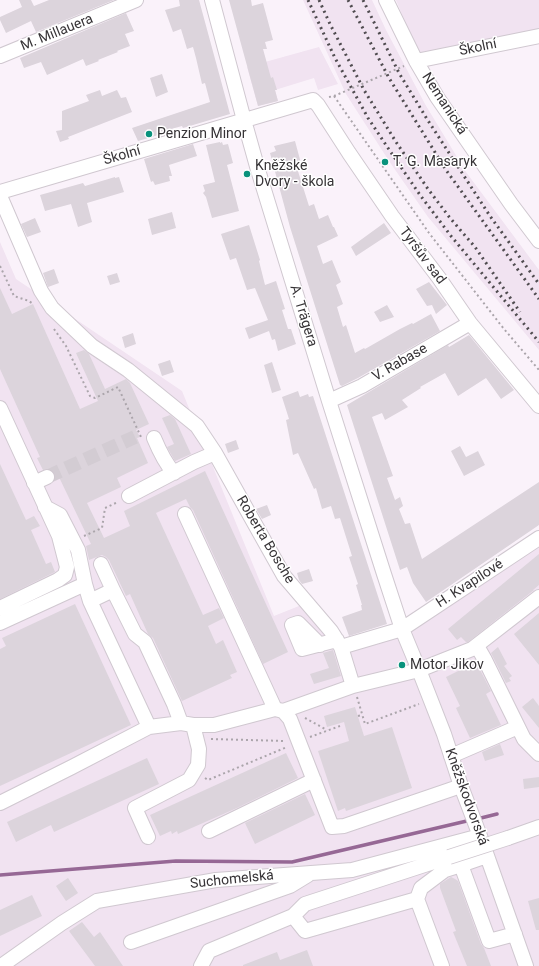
<!DOCTYPE html>
<meta charset="utf-8">
<style>
body{margin:0}
canvas{display:block;background:#faf2fa}
</style>
<canvas width="539" height="966"></canvas>
<script>
const ctx = document.querySelector('canvas').getContext('2d');
ctx.lineJoin = 'round';
function paint(path, color) { ctx.fillStyle = color; ctx.fill(path, 'evenodd'); }
function strokePath(path, color, width, dash) { ctx.strokeStyle = color; ctx.lineWidth = width; ctx.lineCap = dash ? 'butt' : 'round'; ctx.setLineDash(dash || []); ctx.stroke(path); }
function label(font, color, halo, rows, align = 'center') {
  ctx.font = font + ' Roboto,sans-serif'; ctx.lineWidth = 3; ctx.setLineDash([]); ctx.textBaseline = 'middle'; ctx.strokeStyle = halo; ctx.fillStyle = color; for (const [text, x, y, turn = 0] of rows) {
    ctx.save(); ctx.translate(x, y); ctx.rotate((+turn || 0) * Math.PI / 180); ctx.textAlign = isNaN(turn) ? turn : align; if (halo) ctx.strokeText(text, 0, 0); ctx.fillText(text, 0, 0); ctx.restore();
  }
}
paint(new Path2D(`
 M303 0H372L386 30 425 104 466 172 539 270V350L428 217 389 161 346 94Z
 M396 0H539V40L422 64Z
 M319 47 338 84 318 90 314 78 275 90 278 101 258 106 247 67Z
 M0 242 16 279 182 391 274 616 304 604 340 651 416 627 539 545V966H0Z`), '#f1e3f1');
strokePath(new Path2D(`
 M477 819 497 814
 M0 875 176 861 292 862 471 820`), '#966895', 3.5);
paint(new Path2D(`
 M19 0H31L34 6 49 0H114L36 32 31 21 6 33 0 20V17L22 7Z
 M179 0H199L230 114 183 128 182 126 164 131 165 133 138 141 132 128 210 102 205 83 202 84 196 58 193 47 187 49 181 29 173 32 165 10 180 6Z
 M229 0H251L252 6 263 3 273 40 265 42 267 49H263L271 78 273 77 277 90H275L278 101 258 106Z
 M126 13 134 31 125 34 130 46 117 51 118 52 98 60 99 61 86 66 83 59 47 75 41 62 24 68 20 58Z
 M162 74 168 92 156 97 150 78Z
 M100 90 102 96 117 90 121 98 126 97 132 112 68 137 69 139 60 142 56 131 62 130V111L89 101 86 95Z
 M295 141 302 167 297 168 309 206 314 204 319 219 328 215 333 227H334L338 236 317 246 323 264 332 260 341 282 336 285 343 304 337 307 343 327 346 325 355 353 364 348 365 349 400 329 412 323 413 324 431 314 440 331 358 378 342 386 340 385 290 227 270 153 276 151 274 146Z
 M220 142V143L222 142 223 145 228 144 233 163 227 165 239 211 212 218 206 197 203 193 205 191 203 185 215 182 206 145Z
 M193 144 197 156 169 165 172 176H169L170 181 155 185 153 181 151 182 144 159Z
 M115 177V178L119 177 124 192 87 203 92 222 78 227 71 204 45 211 40 195 83 183 85 186Z
 M172 212 176 228 152 235 148 219Z
 M35 218 41 232 27 237 21 224Z
 M384 223 391 233 356 256 351 247Z
 M249 225 260 260 259 261 265 285 276 281 285 309 282 310 288 329H291L296 344 278 351 275 339 272 340 269 331 249 339 245 328 268 320 255 288 247 290 236 258 230 260 221 234Z
 M54 269 59 283 48 287 43 273Z
 M117 273 120 282 110 285 107 276Z
 M429 282 447 305 436 314 432 305 427 306 416 289Z
 M0 288 12 314 33 304 80 409 98 401 76 353 84 350 89 354 105 389 126 379 130 383 149 424 136 430 140 437 137 438 148 463 117 478 121 487 87 503 104 538 130 526 124 511 205 471 288 652 263 664 193 510 190 507 186 499 156 513 203 615 219 608 224 618 208 626 216 644 223 640 237 672 230 675 232 678 182 701 153 638 148 634 130 594 126 596 109 560 106 557 102 555 89 560 86 546 91 544 58 475 55 476 52 470 48 469 43 470 37 458 40 457 0 369Z
 M387 305 394 317 380 322 374 312Z
 M133 333 136 344 125 348 122 337Z
 M469 335 514 390 501 399 486 378 458 396 445 373 420 387 421 388 402 400 408 407 385 420 382 413 372 417 393 476 387 478 395 500 400 497 403 506 399 509 405 524 410 523 422 559 539 482V525L426 602 413 583 407 567 400 570 347 405 448 345 449 347Z
 M170 360 174 372 162 376 158 364Z
 M272 362 281 390 272 393 264 365Z
 M298 391 300 397 308 394 309 397 313 396 387 624 349 636 342 617 362 610 361 605H362L356 585 358 584 349 557 352 556 340 518 335 519 331 506 322 509 316 488 314 489 298 453 293 455 286 420 289 419 282 397Z
 M170 415 175 419 191 454 175 461 167 447 174 444 162 418Z
 M236 440 239 449 228 453 225 444Z
 M460 446 466 457 478 451 485 465 464 476 451 451Z
 M0 464 26 520 34 516 40 526 31 530 46 564 51 562 55 572 0 599Z
 M267 505 271 515 262 519 256 509Z
 M539 554V585L533 590H534L468 642H466L461 637 457 640 448 629Z
 M309 569 313 581 302 584 299 580 297 573Z
 M75 604 131 725 0 786V649L6 646 2 638Z
 M539 613V665L514 634Z
 M498 647 507 664 504 666 512 676 509 678 511 681 506 683 491 653Z
 M333 650 341 676 314 684 310 674 329 668 323 653Z
 M476 662 491 691 486 694 501 725 470 738 456 708 460 706 446 677Z
 M533 698 539 706V728L522 707Z
 M355 707 364 736 392 727 412 788 346 811 345 808 338 811 318 751 349 741 344 722 327 727 324 716Z
 M500 744 504 755 485 761 482 752Z
 M286 753 298 778 237 808 178 834 177 831 172 834 171 831 160 836 150 815Z
 M147 758 159 784 54 832 51 825 16 842 7 822Z
 M539 777V787L524 789 523 779Z
 M305 794 315 815 255 844 245 823Z
 M451 877 455 879 458 881 481 944 484 948 491 966H467L453 932 456 931 440 888V884Z
 M68 878 78 893 66 901 56 886Z
 M32 895 42 916 0 936V910Z
 M539 898V930H536L528 901Z
 M82 922 94 937 100 932 123 966H95L69 931Z
 M307 950 313 966H243V965L277 952 280 960Z`), '#dcd4dc');
strokePath(new Path2D(`
 M47 477 135 437`), '#d3ccd3', 14, [14, 7]);
const minor = new Path2D(`
 M212 0 244 120 258 170 329 401 384 574 402 629 419 670 444 734 461 786 480 836 526 966
 M386 0 416 61 437 97 511 204 539 241
 M0 56 136 0
 M416 61 539 36
 M0 192 313 100 318 105 349 153 392 216 439 278 470 323 539 406
 M0 196 41 291 52 308 92 346 128 370 197 426 215 453 284 576 331 631 341 647 353 686 419 670 472 649 539 597
 M329 401 362 386 470 323
 M0 408 59 536 67 567 65 575 58 580 0 608
 M154 438C159 450 165 463 174 473
 M34 483 47 477
 M129 496 194 462 215 453
 M45 507 60 515 78 550 85 584 90 601 149 727
 M185 514 275 709
 M101 564 113 590
 M90 601 113 590 135 634 145 642 174 704 181 723 193 725H214L275 709 283 711 290 719 332 827 344 826 461 786
 M0 623 85 584
 M320 645 298 623 292 625 302 649 337 640
 M477 646 485 660 524 739 539 754
 M341 647 402 629 539 538
 M283 711 353 686
 M451 756 518 727
 M0 803 72 767 149 727 181 723
 M209 831 314 780
 M148 837 135 808 189 780 198 765 199 749 193 725
 M508 838 539 827
 M487 856 461 865 489 941 515 934
 M417 899 442 966
 M293 916 305 931 417 899 421 888 445 870 461 865
 M131 942 290 886 308 875
 M1 966 62 923 97 901 216 880 352 870 480 836
 M201 966 209 951 293 916 305 904 449 857`);
strokePath(minor, '#d0c8d0', 16);
strokePath(new Path2D(`
 M334 96 429 233 504 329 539 370
 M329 97 334 96 404 66
 M0 266 14 296 29 301 33 304
 M54 329 66 346 90 396 95 398 118 387 141 437
 M84 536 102 528 105 508 118 502
 M357 697 365 724 419 704
 M358 716 362 715
 M305 718 327 730
 M310 737 340 726
 M211 739 285 741
 M205 778 208 780 287 747`), '#aba5ab', 2, [2, 3]);
strokePath(minor, '#fff', 14);
strokePath(new Path2D(`
 M308 0 335 58 368 118 388 148 420 195 451 236 539 342
 M319 0 330 24 364 90 396 142 428 189 450 218 475 247 520 312
 M348 0 389 78 446 170 539 299
 M363 0 399 73 427 119 490 216 539 284`), '#504c50', 3, [2, 4]);
const minorBridge = new Path2D(`
 M449 857 508 838`);
strokePath(minorBridge, '#d0c8d0', 16, []);
strokePath(minorBridge, '#fff', 14);
for (const [x, y, r, color] of [
 [149,134,4,"#09927c"],
 [385,162,4,"#09927c"],
 [247,174,4,"#09927c"],
 [402,665,4,"#09927c"]
]) { const dot = new Path2D(); dot.arc(x, y, r, 0, 2 * Math.PI); ctx.fillStyle = color; ctx.fill(dot); strokePath(dot, '#fff', 1.5); }
label('14px', '#363336', '#fff', [
 ["M. Millauera",57,33,-22],
 ["Školní",478,48,-12],
 ["Nemanická",444,104,57],
 ["Školní",122,156,-16],
 ["Tyršův sad",422,256,53],
 ["A. Trägera",303,316,73],
 ["V. Rabase",400,363,-30],
 ["Roberta Bosche",265,540,59],
 ["H. Kvapilové",470,584,-33],
 ["Kněžskodvorská",466,797,70],
 ["Suchomelská",232,880,-6]
]);
label('14px', '#363336', '#fff', [
 ["Penzion Minor",157,134],
 ["T. G. Masaryk",393,162],
 ["Kněžské",255,166],
 ["Dvory - škola",255,182],
 ["Motor Jikov",410,665]
], 'left');
</script>
